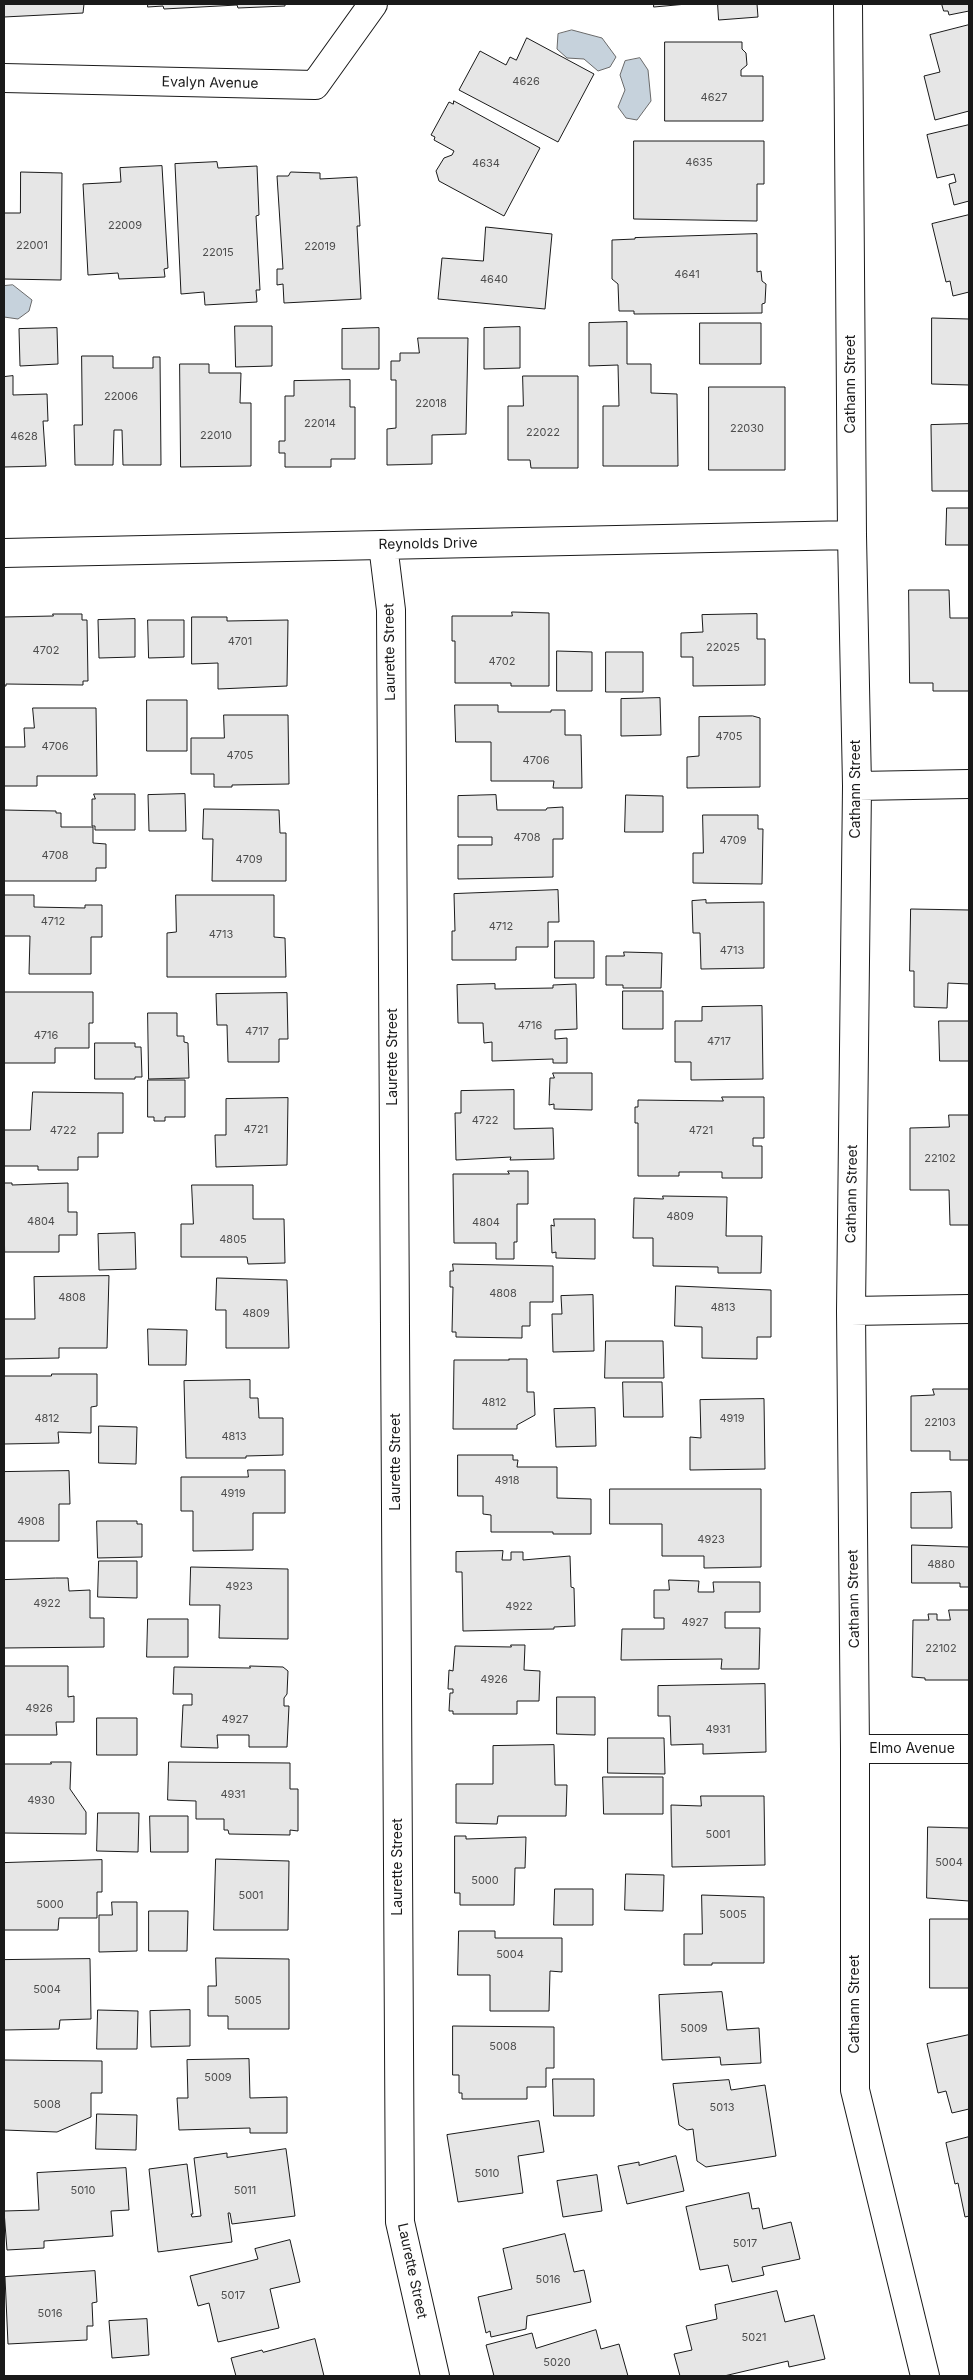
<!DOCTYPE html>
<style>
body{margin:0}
#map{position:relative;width:973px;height:2380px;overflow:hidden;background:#fff;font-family:Inter,sans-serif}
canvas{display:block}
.frame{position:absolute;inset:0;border:5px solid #1a1a1a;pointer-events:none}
</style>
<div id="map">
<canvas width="973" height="2380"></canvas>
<div class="frame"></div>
</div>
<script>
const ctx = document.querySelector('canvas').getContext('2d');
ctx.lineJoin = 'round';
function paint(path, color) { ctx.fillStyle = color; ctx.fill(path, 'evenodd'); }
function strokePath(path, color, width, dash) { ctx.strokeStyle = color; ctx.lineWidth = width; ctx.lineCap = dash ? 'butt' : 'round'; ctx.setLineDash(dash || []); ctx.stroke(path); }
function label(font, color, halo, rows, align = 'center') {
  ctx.font = font + ' Inter,sans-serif'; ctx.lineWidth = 4; ctx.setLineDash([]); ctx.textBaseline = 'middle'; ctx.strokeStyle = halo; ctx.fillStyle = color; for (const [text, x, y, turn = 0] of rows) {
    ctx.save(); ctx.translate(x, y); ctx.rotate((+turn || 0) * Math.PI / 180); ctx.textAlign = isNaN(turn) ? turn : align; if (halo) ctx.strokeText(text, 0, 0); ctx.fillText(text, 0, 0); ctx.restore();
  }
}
const water = new Path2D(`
 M572 30 602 38 616 57 610 67 598 71 584 59 567 58 557 49 558 34Z
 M640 58 648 70 651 101 637 120 626 118 618 107 625 90 620 75 625 61Z
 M13 285 32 300 29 311 18 319 4 317V286Z`);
paint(water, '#c6d2dc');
strokePath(water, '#6a6a6a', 1);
const building = new Path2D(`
 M4 4H84L83 13 4 17Z
 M148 4H285V6L238 8 237 5 164 9 163 6 148 7Z
 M654 4H687L654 7Z
 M718 4H757L758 17 719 20Z
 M942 4H969V11L949 15 948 11H944Z
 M969 25V111L935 120 924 76 940 72 930 35Z
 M527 38 594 74 558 142 459 90 480 51 506 65 510 57 516 60Z
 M665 42H742V49L746 53 747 65 741 70V76H763V121H665Z
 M454 101 540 148 504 216 439 181 436 171 444 158 452 155 454 151 434 140 435 137 431 135 449 102 453 104Z
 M969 125V201L954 205 949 184 956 182 954 174 937 178 927 135Z
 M634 141H764V184H757V221L634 219Z
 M217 162 218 168 257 166 259 215 256 216 260 290H256L257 302 205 305 204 292 181 294 175 164Z
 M162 166 168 268 164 269 165 277 119 279 118 273 88 275 83 184 121 182 120 168Z
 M21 172 62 173 61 280 4 279V213H20Z
 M291 172 320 173V179L357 177 360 226H357L361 299 284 303 283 284 277 285V269H283L277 176H288Z
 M969 215V292L953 296 950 281 946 282 932 224Z
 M486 227 552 234 545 309 438 299 442 258 483 261Z
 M757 234V272L761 271 762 281 766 284 765 303 762 304V313L634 314V311H619L618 284 612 279V240L635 239V238Z
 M932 318 969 319V385L932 384Z
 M627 322V364H651V393L677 394 678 466H603V406H619L618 365 589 366V323Z
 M700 323H761V364H700Z
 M235 326H272V366L236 367Z
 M520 327V368L484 369V328Z
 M57 328 58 364 20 366 19 329Z
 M379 328V369H342V329Z
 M418 338H468L466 434 432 435V464L387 465V429L396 428V380H391V361H400V353H419Z
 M82 356H113V368H153V357H160L161 465H123L122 430H114L113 465H75L74 425H82Z
 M180 364H209V373H241L240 403H251V466L181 467Z
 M13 376V395L47 394 48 421H43L46 466 4 467V377Z
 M523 376H578V468H531L530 460H508V406H523Z
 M350 380V407H355V459H331V467H285V453H279V441H285V396H294V381Z
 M709 387H785V470H709Z
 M969 424V491H932L931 425Z
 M947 508H969V545H946Z
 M909 590H949L950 618H969V691H933V683H910Z
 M512 612 549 613V686H511V683H455V641H452V616H512Z
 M53 614H82V620H87L88 681H83V685L6 684V686H4V617L53 616Z
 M757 614V639H765V685L693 686V657H681V633L703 632 702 615Z
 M192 617H227V621L288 620 287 686 218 689V663L192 664Z
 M135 619V657L99 658 98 620Z
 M148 620H184V657L149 658Z
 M557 651 592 652V691H557Z
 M606 652H643V692H606Z
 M660 698 661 735 621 736V699Z
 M147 700H187V751H147Z
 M455 705H498V712H551V710H565V735H581L582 788H553L554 781H491V742H456Z
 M33 708H96L97 776H37V786H4V747H25L24 728H34Z
 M224 715H288L289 784 232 785V787H214V774H191V738H224Z
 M753 716 760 718V787L687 788V757L699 756V717Z
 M94 794H135V830H95V826H92V799H95Z
 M185 794 186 831H149L148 795Z
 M496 795 497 810H546L547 808 563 807V839H553V877L458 879V845H492V837H458V796Z
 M626 795 663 796V832H625Z
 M204 809 279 810 280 833H286V881H212L213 839H203Z
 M4 810 56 811V813H61V827H93V843L106 844V868H96V881H4Z
 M703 815H758V829H763L762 884 693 883V853H703Z
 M558 890 559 922H548V947H516V960H452V931H455L454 894Z
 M4 895H34V907L85 908V905H102V937H91V974H29L30 936H4Z
 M176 895H274V937L285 938 286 977H167V933L176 932Z
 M706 900V903L764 902V968L701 969 700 933H693L692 901Z
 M911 909 969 910V984L948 983 947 1008 914 1007V971H910Z
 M555 941H594V978H555Z
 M624 952 662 953 661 988H623V985H606V956H624Z
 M495 984V989L553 988V985L576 984 577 1029 555 1030V1039L567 1038V1063H553V1059L492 1061V1042L484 1043 483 1023H458L457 985Z
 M623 991H663V1029H623Z
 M4 992H93V1023H89V1048H55V1063H4Z
 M287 993 288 1039H279V1062H228L227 1025H217L216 994Z
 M762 1006 763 1079 691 1080V1062H675V1021H702V1007Z
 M148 1013H177V1036H184V1042L188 1043 189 1078 149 1079Z
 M939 1021H969V1061H940Z
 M95 1043H135V1047H141L142 1077H135V1079H95Z
 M553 1073H592V1110L554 1109V1104L549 1105 550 1078H554Z
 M148 1080H185V1117H165V1121H154V1117H148Z
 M514 1090V1129L553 1128 554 1159 510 1160 511 1157 456 1160 455 1113H461V1091Z
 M33 1092 123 1093V1133H98V1157H78V1170H38V1166H4V1130H30Z
 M722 1097H764V1138H753V1146H762V1178H722V1172H679V1176H638V1123H635V1107H638V1100L723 1101Z
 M288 1098 287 1165 216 1167 215 1135H226V1099Z
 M949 1115H969V1225H950L949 1190H910V1128L949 1127Z
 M508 1171H528V1204H517V1242H514V1259H496V1243H454L453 1174H509Z
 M4 1183H12V1185L68 1183V1212H77V1235H59V1252H5Z
 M192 1185H253V1219H284L285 1263 248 1264 247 1257H181V1224H193Z
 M663 1196 727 1197 726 1236H762L761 1273H718V1267L653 1266V1238H633L634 1198 663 1199Z
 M554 1219H595V1259L556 1258V1252L552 1253 551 1225 554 1226Z
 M135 1233 136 1269 99 1270 98 1234Z
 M453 1264 553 1266V1302H530V1326H522V1338L456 1337V1332H452L453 1287H450V1271H453Z
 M109 1276 107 1348H59V1358L4 1359V1319H35L34 1277Z
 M217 1278 287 1280 289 1348H226V1310H216Z
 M676 1286 771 1290V1337H757V1359L702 1358V1327L675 1326Z
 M593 1295 594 1351 553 1352 552 1314H562L561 1296Z
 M148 1329 187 1330 186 1365H149Z
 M606 1341H663L664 1378H605Z
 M509 1359H527V1392H534L535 1415 517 1425V1429H453L454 1360H509Z
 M52 1374H97V1406L91 1407V1433L58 1432 59 1443 4 1444V1376H51Z
 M250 1380V1398H258L259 1418H283V1455L246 1456V1458H186L184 1381Z
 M623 1382H662L663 1417H624Z
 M933 1389H969V1460H950V1451H911V1396L934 1395Z
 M764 1399 765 1469 690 1470V1437L701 1438 700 1400Z
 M595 1408 596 1446 556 1447 554 1409Z
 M99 1426 137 1427 136 1464 99 1463Z
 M458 1455H513V1460H518L517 1467H557V1498L591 1499V1534H553V1532H491V1515L483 1514V1496H458Z
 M248 1470H285V1513H253V1550L193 1551V1511H181V1477H248Z
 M69 1471 70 1504H59V1541H4V1472Z
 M610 1489H761V1567L704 1568V1556H662V1524H610Z
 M951 1492 952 1528H911V1493Z
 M97 1521H137V1524H142V1557L98 1558Z
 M912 1545 969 1547V1587H960V1583H912Z
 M503 1551 502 1560H511V1552H523V1560L570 1556 571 1587 574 1588 575 1626 554 1627V1629L463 1631 462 1572H456V1552Z
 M99 1561H137V1598L98 1597Z
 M191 1567 288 1569V1639L219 1638 220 1605H190Z
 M56 1578H68L69 1591 90 1590V1618H104V1647L4 1648V1580Z
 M669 1580 699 1581 698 1592H714L713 1582H760V1612H725V1628H760L759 1669H721L722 1659 621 1660 622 1629H664V1618H654V1590H669Z
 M949 1610H969V1680H925V1678L912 1677 913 1620H929L928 1614H937V1620H950Z
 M148 1619H188V1657H147Z
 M511 1645H525L524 1670 540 1671 539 1701H517V1714H453V1711H449L450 1693H453V1689H448L449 1670 453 1671 455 1646 511 1647Z
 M4 1666H68V1697L74 1696V1722H56L57 1735H4Z
 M250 1666 283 1667 288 1671 287 1694 284 1698V1706H289L287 1747H249V1735H217L218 1748 181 1747 183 1705H192V1694H173L174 1667 250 1668Z
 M765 1684 766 1752 703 1754V1744L671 1745 670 1716H658V1686Z
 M557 1697H595V1735L557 1734Z
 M97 1718H137V1755H97Z
 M608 1738H664L665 1774 608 1773Z
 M554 1745 555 1785H567L566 1816H498L497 1824 456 1823V1784H493V1746Z
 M51 1762H71L70 1789 86 1812V1834L4 1833V1764H51Z
 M169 1762 290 1763V1789H298V1831L290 1830V1835L229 1834 228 1830H224V1819H196V1801L168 1800Z
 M603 1777H663V1814H604Z
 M701 1796H764L765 1865 672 1867 671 1805 701 1806Z
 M98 1813H139L138 1852 97 1851Z
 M150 1816H188V1852H151Z
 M928 1827 969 1828V1901L927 1898Z
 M455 1836H466V1839L526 1837 525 1868H515L514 1905H460V1893H455Z
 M216 1859 289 1861 288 1930H214Z
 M102 1860V1892H97V1918H59L58 1930H4V1863Z
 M626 1874 664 1875 663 1911 625 1910Z
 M555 1889H593V1925H554Z
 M702 1895 764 1897V1963H712V1965H684V1934H702Z
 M112 1902H137V1951L99 1952V1915H112Z
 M149 1911H188L187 1951H149Z
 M930 1919H969V1988H930Z
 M459 1931H495V1938H562V1972L550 1971 549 2011H490V1975H458Z
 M216 1958 289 1959V2029H228V2016H208V1986H216Z
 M90 1959 91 2019 60 2020 59 2029 4 2030V1960Z
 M722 1992 727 2030 759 2028 761 2063 721 2065 720 2057 662 2060 659 1995Z
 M98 2010 138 2011 137 2049H97Z
 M190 2010V2046L151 2047 150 2011Z
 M453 2026 554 2027V2068H546V2087H527V2099H462V2093H459V2075H453Z
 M969 2035V2109L952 2113 946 2091 938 2093 927 2044Z
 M249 2059 250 2098 287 2097V2133H250V2128L179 2130 177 2098H188L187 2060Z
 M4 2060 102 2061V2093H91V2117L57 2132 4 2130Z
 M553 2079H594V2116H554Z
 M729 2080 731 2090 765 2085 776 2156 706 2167 697 2161 693 2129 687 2130 679 2125 673 2084Z
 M97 2114 137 2115 136 2150 96 2149Z
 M539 2121 544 2152 518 2156 523 2193 458 2202 447 2135Z
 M969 2137V2216L965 2217 958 2183 955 2184 946 2143Z
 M286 2149 295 2216 232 2224 230 2213H228L232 2242 158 2252 149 2169 187 2164 193 2214H191L192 2217 201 2216 194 2158 227 2153V2157Z
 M676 2156 684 2191 627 2204 618 2166 639 2162V2165Z
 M126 2168 129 2210 111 2211 113 2236 44 2241V2248L7 2250 4 2211 39 2210 37 2173Z
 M597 2175 602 2211 563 2217 557 2181Z
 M749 2193 752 2209 759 2208 763 2229 791 2222 800 2259 762 2267 764 2275 732 2282 728 2265 700 2270 686 2207Z
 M565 2234 574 2272 584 2270 591 2302 527 2316 526 2329 491 2337 490 2331 486 2333 478 2297 512 2289 503 2249Z
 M290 2240 300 2282 270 2289 279 2328 218 2342 209 2303 198 2306 190 2276 258 2259 255 2249Z
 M95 2271 97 2302 92 2303 93 2326H87V2340L8 2344 5 2277Z
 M777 2291 785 2322 814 2315 825 2359 789 2367 788 2361 724 2376H680L674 2354 692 2350 686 2326 717 2319 715 2305Z
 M147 2319 149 2355 112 2358 109 2321Z
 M596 2330 601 2349 619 2344 628 2376H494L486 2345 532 2333 536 2348Z
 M315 2339 324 2376H236L231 2358 262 2350 263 2352Z`);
paint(building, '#e6e6e6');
strokePath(building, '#1a1a1a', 1);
const street = new Path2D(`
 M848 4 852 535 857 786 851 1311 855 1749V2090L925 2376
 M4 78 315 85 373 4
 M383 545 391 610 400 2222 435 2376
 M4 553 852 535
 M857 786 969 784
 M851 1311 969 1309
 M855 1749H969`);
strokePath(street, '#1a1a1a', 30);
strokePath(street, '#fff', 28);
label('11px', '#4d4d4d', null, [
 ["4626",526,82],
 ["4627",714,98],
 ["4635",699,163],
 ["4634",486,164],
 ["22009",125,226],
 ["22001",32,246],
 ["22019",320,247],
 ["22015",218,253],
 ["4641",687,275],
 ["4640",494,280],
 ["22006",121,397],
 ["22018",431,404],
 ["22014",320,424],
 ["22030",747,429],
 ["22022",543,433],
 ["22010",216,436],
 ["4628",24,437],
 ["4701",240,642],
 ["22025",723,648],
 ["4702",46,651],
 ["4702",502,662],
 ["4705",729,737],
 ["4706",55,747],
 ["4705",240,756],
 ["4706",536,761],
 ["4708",527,838],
 ["4709",733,841],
 ["4708",55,856],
 ["4709",249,860],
 ["4712",53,922],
 ["4712",501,927],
 ["4713",221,935],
 ["4713",732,951],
 ["4716",530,1026],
 ["4717",257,1032],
 ["4716",46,1036],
 ["4717",719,1042],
 ["4722",485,1121],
 ["4721",256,1130],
 ["4722",63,1131],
 ["4721",701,1131],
 ["22102",940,1159],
 ["4809",680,1217],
 ["4804",41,1222],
 ["4804",486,1223],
 ["4805",233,1240],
 ["4808",503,1294],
 ["4808",72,1298],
 ["4813",723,1308],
 ["4809",256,1314],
 ["4812",494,1403],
 ["4812",47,1419],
 ["4919",732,1419],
 ["22103",940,1423],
 ["4813",234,1437],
 ["4918",507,1481],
 ["4919",233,1494],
 ["4908",31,1522],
 ["4923",711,1540],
 ["4880",941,1565],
 ["4923",239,1587],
 ["4922",47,1604],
 ["4922",519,1607],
 ["4927",695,1623],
 ["22102",941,1649],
 ["4926",494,1680],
 ["4926",39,1709],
 ["4927",235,1720],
 ["4931",718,1730],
 ["4931",233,1795],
 ["4930",41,1801],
 ["5001",718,1835],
 ["5004",949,1863],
 ["5000",485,1881],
 ["5001",251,1896],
 ["5000",50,1905],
 ["5005",733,1915],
 ["5004",510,1955],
 ["5004",47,1990],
 ["5005",248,2001],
 ["5009",694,2029],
 ["5008",503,2047],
 ["5009",218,2078],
 ["5008",47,2105],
 ["5013",722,2108],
 ["5010",487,2174],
 ["5010",83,2191],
 ["5011",245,2191],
 ["5017",745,2244],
 ["5016",548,2280],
 ["5017",233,2296],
 ["5016",50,2314],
 ["5021",754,2338],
 ["5020",557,2363]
]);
label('14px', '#1a1a1a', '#fff', [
 ["Evalyn Avenue",210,83,1],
 ["Cathann Street",851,384,-90],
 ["Reynolds Drive",428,544,-1],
 ["Laurette Street",390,652,-91],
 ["Cathann Street",856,789,-90],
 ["Laurette Street",393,1057,-90],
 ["Cathann Street",852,1194,-89],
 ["Laurette Street",396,1462,-90],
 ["Cathann Street",854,1599,-91],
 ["Elmo Avenue",912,1749],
 ["Laurette Street",398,1867,-90],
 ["Cathann Street",855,2004,-90],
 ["Laurette Street",412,2271,78]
]);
</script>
